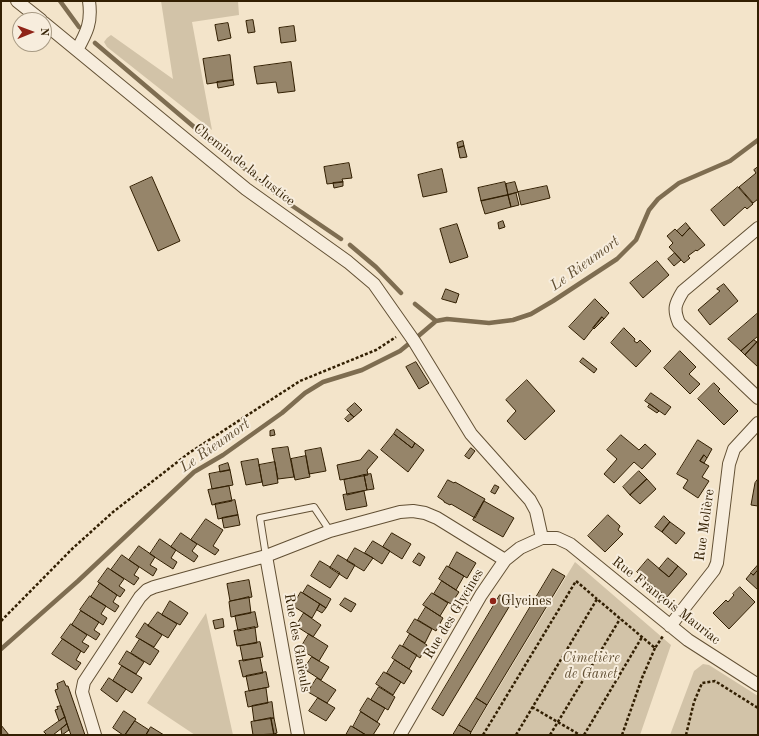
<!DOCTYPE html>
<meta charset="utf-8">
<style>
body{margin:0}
#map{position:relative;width:759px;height:736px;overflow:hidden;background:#f3e4ca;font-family:"Old Standard TT",serif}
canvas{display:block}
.frame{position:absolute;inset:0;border:2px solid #321f02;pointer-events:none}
.north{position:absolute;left:12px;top:12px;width:40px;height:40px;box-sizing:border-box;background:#f7eddd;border:1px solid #a89b85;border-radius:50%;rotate:89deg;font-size:11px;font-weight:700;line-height:16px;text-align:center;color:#321f02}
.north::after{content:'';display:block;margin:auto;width:14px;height:18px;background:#8f2418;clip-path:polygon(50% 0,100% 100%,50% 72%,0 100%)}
</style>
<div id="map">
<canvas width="759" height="736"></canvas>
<div class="frame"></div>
<div class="north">N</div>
</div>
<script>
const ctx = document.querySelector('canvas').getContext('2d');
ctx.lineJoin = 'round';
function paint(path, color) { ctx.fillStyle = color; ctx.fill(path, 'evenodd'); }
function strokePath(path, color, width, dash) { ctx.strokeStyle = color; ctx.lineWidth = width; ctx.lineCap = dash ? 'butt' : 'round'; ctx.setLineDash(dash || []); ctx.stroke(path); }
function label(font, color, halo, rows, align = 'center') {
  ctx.font = font + ' "Old Standard TT",serif'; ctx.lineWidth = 4; ctx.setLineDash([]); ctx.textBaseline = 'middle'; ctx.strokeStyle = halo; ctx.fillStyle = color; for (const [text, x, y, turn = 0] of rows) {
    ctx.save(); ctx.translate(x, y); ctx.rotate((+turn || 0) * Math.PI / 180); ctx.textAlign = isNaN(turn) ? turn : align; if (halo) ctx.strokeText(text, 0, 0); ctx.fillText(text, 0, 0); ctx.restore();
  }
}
paint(new Path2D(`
 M161 1H238L239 15 192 22 212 130 107 47 104 42 107 38 111 35 173 79Z
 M575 562 671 645 640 735H470Z
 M206 613 233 735H195L147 703Z
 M703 664 709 665 758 696V735H670L694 671Z`), '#d2c3a8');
strokePath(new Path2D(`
 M60 1 79 27
 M95 43 213 143
 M220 149 280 197
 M291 205 341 239
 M350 245 376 267 401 293
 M415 304 436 321
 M416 338 436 321 447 319 489 323 513 320 531 314 553 301 617 259 636 240 649 210 658 199 679 183 730 161 758 140
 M1 649 78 581 194 472 223 455 282 413 305 393 323 382 362 370 400 351 411 342`), '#7e6d51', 4.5);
const building = new Path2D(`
 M253 20 255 32 248 33 246 21Z
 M228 23 231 38 218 41 215 25Z
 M294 26 296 41 281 43 279 28Z
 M230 55 233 80 207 84 203 59Z
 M291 62 295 91 278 93 276 82 257 84 254 67Z
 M233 80 234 85 218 88 217 82Z
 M463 141 464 146 458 148 457 143Z
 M464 146 467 157 460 158 458 148Z
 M349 163 352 178 342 179 343 182 327 184 324 167Z
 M758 167V199L753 203 739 187 756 173 754 170Z
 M442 169 447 192 423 197 418 175Z
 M152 177 180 241 158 251 130 187Z
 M343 182V186L334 188 333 183Z
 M505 182 508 195 481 201 478 188Z
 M515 182 518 192 508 195 506 184Z
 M547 186 550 198 521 205 518 192Z
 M738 187 753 204 747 209 745 207 724 226 711 210Z
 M516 193 519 205 511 207 508 195Z
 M508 195 511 207 485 214 481 201Z
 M503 221 505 227 499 229 498 223Z
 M686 223 690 228 682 236 677 231Z
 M457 224 468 257 450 263 440 229Z
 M690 228 705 245 697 251 696 250 688 256 690 258 684 263 669 247 673 243 667 236 675 229 682 236Z
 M675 253 681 260 674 266 668 259Z
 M657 261 669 275 643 298 630 283Z
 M724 284 738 301 710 325 698 310 720 291 717 289Z
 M446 289 459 294 456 303 442 299Z
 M595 299 609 313 604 319 602 317 584 340 569 327Z
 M758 313V336L741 351 728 339Z
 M602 317 604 319 594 329 593 328Z
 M624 328 635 339 634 341 637 343 640 340 651 351 636 367 611 343Z
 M754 340 757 342 745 355 741 351Z
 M757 342 758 343V367L745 355Z
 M680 351 696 367 689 374 700 384 690 394 664 368Z
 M583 358 597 369 594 373 580 362Z
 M416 362 429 383 419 389 406 367Z
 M527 380 555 411 525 440 507 421 516 411 506 400Z
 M714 383 720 389 718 391 738 411 724 425 698 399Z
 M651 393 671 407 665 415 645 401Z
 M355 403 362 410 354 417 347 410Z
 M650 404 659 411 657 413 648 407Z
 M350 414 354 417 348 422 345 419Z
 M397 429 415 443 412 448 394 434Z
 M274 430 275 435 270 436V431Z
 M394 434 412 448 415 443 424 450 408 472 381 450Z
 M621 435 639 450 645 444 656 454 642 469 634 462 614 483 604 474 617 459 607 450Z
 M698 440 712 449 707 458 704 455 700 461 709 466 702 477 709 481 698 498 683 488 688 480 677 474Z
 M288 447 294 477 278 479 272 449Z
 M321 448 326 471 309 474 305 451Z
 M471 448 475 451 469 459 465 456Z
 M369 450 378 457 367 470 368 475 340 480 337 465 360 460Z
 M704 455 707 458 704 463 700 461Z
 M306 456 310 477 295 480 291 459Z
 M258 459 262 482 246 485 241 462Z
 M275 462 278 483 263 486 259 465Z
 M228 463 230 470 220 472 219 466Z
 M230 470 233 485 212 489 209 474Z
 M639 471 647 479 630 495 623 487Z
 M371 474 374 489 367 490 364 475Z
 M364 475 367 490 347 495 344 480Z
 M647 479 656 489 640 504 630 495Z
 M758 479V506L751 505 755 483Z
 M448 480 454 483 455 482 485 499 475 518 451 504 450 505 444 502V501L438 497Z
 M495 485 499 487 495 494 491 492Z
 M229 486 232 501 212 505 208 490Z
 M364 491 367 506 346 510 343 495Z
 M235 500 238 515 218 519 215 504Z
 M484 501 514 518 503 537 473 520Z
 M238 515 240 525 224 528 222 518Z
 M608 515 620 526 618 530 623 534 605 552 588 536Z
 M664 516 670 522 662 532 655 527Z
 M206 519 223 530 213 546 219 550 215 555 191 540Z
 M670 522 685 533 676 544 662 532Z
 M181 533 197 544 192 551 198 556 194 562 171 547Z
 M392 533 411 544 402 559 383 547Z
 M160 539 176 550 171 558 177 562 173 569 150 554Z
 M373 541 390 551 382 564 365 553Z
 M139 546 155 557 150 565 157 569 153 576 129 560Z
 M355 548 373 558 364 571 347 561Z
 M457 552 476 563 467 578 449 567Z
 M419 553 425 557 420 566 413 562Z
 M122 555 139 567 134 575 139 578 134 585 111 570Z
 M338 555 355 565 347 579 330 568Z
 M668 558 678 566 669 577 659 569Z
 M648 559 669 577 678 566 687 574 667 597 637 572Z
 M320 561 340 573 330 588 311 576Z
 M758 565V570L753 575 751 573Z
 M447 566 464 576 456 590 439 579Z
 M108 568 124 579 119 586 125 590 120 597 98 582Z
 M553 569 565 576 487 705 476 698Z
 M758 570V590L746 579 751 573 753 575Z
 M249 580 252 597 230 601 227 584Z
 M442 581 459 592 451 604 434 594Z
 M100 583 117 595 113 602 119 606 115 612 91 597Z
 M308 585 331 599 326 608 303 593Z
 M740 587 755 602 729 629 713 613 726 600 728 602 734 595 733 594Z
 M301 592 320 604 312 618 293 606Z
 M432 593 448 603 440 616 423 605Z
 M500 595 512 602 443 716 432 709Z
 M90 596 106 606 101 614 107 618 103 625 80 610Z
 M249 597 251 613 231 617 229 602Z
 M345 598 356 604 351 612 340 605Z
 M170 601 188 613 180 625 162 615Z
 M320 604 326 608 322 613 317 610Z
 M426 607 443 618 436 631 418 620Z
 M81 611 99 622 94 630 100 634 96 640 72 625Z
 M158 612 177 624 168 638 148 626Z
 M255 612 258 627 238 631 235 616Z
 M304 613 321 625 313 637 296 626Z
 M223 619 224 627 215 629 213 621Z
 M415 619 432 629 425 643 407 632Z
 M145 623 162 635 154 647 136 637Z
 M71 624 87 635 82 642 89 646 84 653 61 638Z
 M255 627 257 643 237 646 234 631Z
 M309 634 328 646 319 661 300 649Z
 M410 634 427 645 420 658 403 646Z
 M63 639 81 651 76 660 81 663 76 670 52 654Z
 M140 639 159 651 150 665 131 653Z
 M260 642 263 657 243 661 240 646Z
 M400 645 417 655 409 669 392 658Z
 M127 651 144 662 136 674 119 664Z
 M312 657 329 667 321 680 304 669Z
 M260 658 263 673 243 677 239 661Z
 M395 660 412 671 404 684 387 673Z
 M122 666 142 678 132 693 113 681Z
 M266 672 269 687 249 691 246 676Z
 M384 672 401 682 393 695 376 684Z
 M109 678 126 689 117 702 101 690Z
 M317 678 336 690 327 703 308 692Z
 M64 681 66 686H68L85 735H71L55 690 58 689 57 684Z
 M379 687 395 697 388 710 371 700Z
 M266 688 268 703 248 707 245 692Z
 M318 698 335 708 326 721 309 711Z
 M368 698 385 708 377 722 360 711Z
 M476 698 487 705 471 732 459 725Z
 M272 702 274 718 254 721 252 706Z
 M61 706 65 717 59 721 55 710 58 709 57 707Z
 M124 711 136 719 125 735H123L113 728Z
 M361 712 380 724 373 735H366L353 727Z
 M65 717 67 724 53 735H47L44 732Z
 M271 718H274L277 733 274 734Z
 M271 718 274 734 253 735 251 722Z
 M135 721 149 730 146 735H125Z
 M67 724 69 730 62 735 61 729Z
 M1 725 9 735H1Z
 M459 725 471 732 470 735H453Z
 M351 726 353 727 366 735H346Z
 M151 727 164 735H146Z`);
paint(building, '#96856a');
strokePath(building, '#321f02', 1);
const service = new Path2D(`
 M266 556 260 518 314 507 330 531`);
const minor = new Path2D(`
 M17 1 41 20
 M44 23 246 189 348 262 374 284 414 341 471 434 530 500 536 511 542 538
 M77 50C87 32 92 22 89 1
 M758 228 683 291C675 304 673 309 679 323L758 398
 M266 556 298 735
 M670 626 714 570 717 563 729 464 734 449 758 423
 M95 735 82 692 84 682 140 597 147 590 154 587 266 556 330 531 400 512 413 511 425 513 437 518 505 560
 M400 735 481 595 505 560 520 548 542 538H557L570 544 688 640 758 685`);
strokePath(service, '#625034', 8);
strokePath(minor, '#625034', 14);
strokePath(new Path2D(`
 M1 621 72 549 113 512 189 453 300 381 376 350 396 337
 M532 707 580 735
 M483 735 576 581 597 599
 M516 735 597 599 655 648 663 636
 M550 735 620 619
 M584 735 642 637
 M622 735 642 678 655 648
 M686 735 694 702 702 683 715 681 758 708`), '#321f02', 2.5, [3, 2]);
strokePath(service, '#f7eddd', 6);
strokePath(minor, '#f7eddd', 12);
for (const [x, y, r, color] of [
 [493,601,4,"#8f2418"]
]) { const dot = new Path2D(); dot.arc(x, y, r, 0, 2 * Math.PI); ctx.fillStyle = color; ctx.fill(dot); strokePath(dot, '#f7eddd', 1.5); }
label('14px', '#321f02', '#f7eddd', [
 ["Chemin de la Justice",244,165,38],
 ["Rue Molière",705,525,-82],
 ["Rue François Mauriac",666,601,38],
 ["Rue des Glycines",454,614,-59],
 ["Rue des Glaïeuls",297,643,80]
]);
label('14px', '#321f02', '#f7eddd', [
 ["Glycines",501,601]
], 'left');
label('italic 14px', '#625034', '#f7eddd', [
 ["Cimetière",591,658],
 ["de Ganet",591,674]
]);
label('italic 15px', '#5e4c30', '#f7eddd', [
 ["Le Rieumort",585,264,-36],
 ["Le Rieumort",215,446,-35]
]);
</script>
